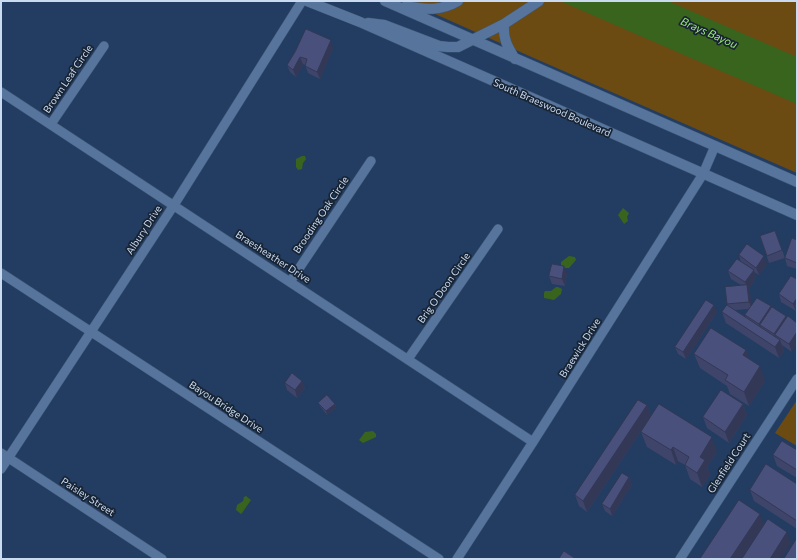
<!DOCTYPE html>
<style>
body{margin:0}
#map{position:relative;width:798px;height:560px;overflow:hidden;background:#223d61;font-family:Commissioner,sans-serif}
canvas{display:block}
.frame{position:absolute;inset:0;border:2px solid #cadbf1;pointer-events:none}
</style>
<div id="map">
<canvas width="798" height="560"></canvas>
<div class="frame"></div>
</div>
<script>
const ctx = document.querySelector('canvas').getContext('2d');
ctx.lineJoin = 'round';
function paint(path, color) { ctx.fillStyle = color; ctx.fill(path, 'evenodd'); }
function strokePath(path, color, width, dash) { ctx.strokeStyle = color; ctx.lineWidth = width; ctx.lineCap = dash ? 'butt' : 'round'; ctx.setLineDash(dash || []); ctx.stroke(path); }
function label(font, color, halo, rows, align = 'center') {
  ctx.font = font + ' Commissioner,sans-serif'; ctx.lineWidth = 3.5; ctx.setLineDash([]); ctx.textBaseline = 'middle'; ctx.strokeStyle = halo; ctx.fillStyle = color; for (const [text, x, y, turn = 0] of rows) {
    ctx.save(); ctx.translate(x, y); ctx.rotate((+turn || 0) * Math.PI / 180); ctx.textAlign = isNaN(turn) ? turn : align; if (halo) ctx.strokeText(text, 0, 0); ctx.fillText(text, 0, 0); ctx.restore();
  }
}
paint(new Path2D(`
 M406 1H797V173L527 55Z
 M797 400V446L775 433Z`), '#6c4b13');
paint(new Path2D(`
 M560 1H668L797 57V104Z
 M302 156H305L306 159 303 163 302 169 298 170 296 167V159Z
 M623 208 629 213 627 217 628 221 624 224 618 215Z
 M569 256 575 257 576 260 569 268H561V262Z
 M556 287H558L562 289 561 294 554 300 544 298V293L545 291H551Z
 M373 431 376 434V437L363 443 359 440 365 432Z
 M246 496 251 500 242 513 241 514 236 510 237 505 243 501 244 497Z`), '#38641e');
const street = new Path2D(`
 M1 92 533 442
 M51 124 104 46
 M1 273 439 559
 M290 282 371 161
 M408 359 498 229
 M1 453 162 559
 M1 469 174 205 302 1
 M457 559 533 442 703 174 715 146
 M680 559 797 379`);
const secondary = new Path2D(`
 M307 1 360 22 797 215
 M385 1 797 182
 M406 6C425 10 441 11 458 1
 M368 23 384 25 439 46 448 47H458L504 24 539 1
 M504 24C503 39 507 46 515 59`);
strokePath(street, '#3e5775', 10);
strokePath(secondary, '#3e5775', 11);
strokePath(street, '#57749c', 9);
strokePath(secondary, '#57749c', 10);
paint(new Path2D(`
 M333 48 320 79 308 73 305 65 303 64 296 77 290 72 287 65 295 52Z
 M775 231 785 258 797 240V269L787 266 785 258 769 263 760 236Z
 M739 255 767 264 759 275 754 272 756 277 749 289 750 292 751 306 771 308 786 316 792 352 782 345 784 351 779 358 726 323 722 312 727 305V304L741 285 731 279 728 271 741 262ZM749 309 745 315 746 317 735 310Z
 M567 273 565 286 552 284 549 276Z
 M797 279V310L796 311 781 302 779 294Z
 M717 312 686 359 678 354 675 347Z
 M746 350 749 359 765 381 749 406 730 394 727 386 700 368 694 354Z
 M302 381 305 389 297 398 287 390 285 383Z
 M318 403 335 404 336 408 327 415 320 406Z
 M743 404 747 415 729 443 707 428 703 417Z
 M647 405 651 416 587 512 579 506 575 495Z
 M641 432 717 452 707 467 710 475 702 487 690 479 685 465 678 461 676 465 647 447Z
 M797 450V478L777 466 773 455Z
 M629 477 632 485 612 516 605 511 602 504Z
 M797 484V529L754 501 750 490Z`), '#3f456a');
paint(new Path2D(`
 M331 40 333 48 320 79 317 72Z
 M300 57 303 64 296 77 293 70Z
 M764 256 767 264 759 275 756 268Z
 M564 266 567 273 565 286 562 279Z
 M754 270 756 277 749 289 750 292 752 309 749 302 748 289 745 282Z
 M797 298V306L795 305 797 310 796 311 793 304Z
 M714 305 717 312 686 359 683 352Z
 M771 306 773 314 760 325 762 331V332L759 324Z
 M786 316 788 324 775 335 777 341 774 334Z
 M797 332V344L792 352 789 344Z
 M780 340 784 351 779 358 775 347Z
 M746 350 751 365 743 355Z
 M760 366 765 381 749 406 744 392Z
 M302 381 305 389 297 398 295 390Z
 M335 404 336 408 327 415 326 411Z
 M743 404 747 415 729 443 725 432Z
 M647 405 651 416 587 512 583 501Z
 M712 437 717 452 707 467 710 475 702 487 697 473 700 457Z
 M673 447 678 461 676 465 671 450Z
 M629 477 632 485 612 516 610 509Z
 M760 514 764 525 741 559H730Z
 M787 532 791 543 781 559H770Z`), '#333856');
const building = new Path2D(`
 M306 29 331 40 317 72 305 66 307 59 300 57 293 70 287 65 295 52Z
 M775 231 782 250 767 256 760 236Z
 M792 238 797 240V263L785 258Z
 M747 244 764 256 756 268 739 255Z
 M737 259 754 270 745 282 728 271Z
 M552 264 564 266 562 279 549 276Z
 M791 276 797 279V298L793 304 779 294Z
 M747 285 749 302 727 304 725 287Z
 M757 298 771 306 759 324 745 315Z
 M706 300 714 305 683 352 675 347Z
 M727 305 780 340 775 347 722 312Z
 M772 307 786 316 774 334 760 325Z
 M788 316 797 323V332L789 344 775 335Z
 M711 328 746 350 743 355 760 366 744 392 725 380 728 375 694 354Z
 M292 373 302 381 295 390 285 383Z
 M721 390 743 404 725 432 703 417Z
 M327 395 335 404 326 411 318 403Z
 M638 400 647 405 583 501 575 495Z
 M659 404 712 437 700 457 705 460 697 473 685 465 689 457 673 447 671 450 641 432Z
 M782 441 797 450V470L773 455Z
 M766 464 797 484V521L750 490Z
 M622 473 629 477 610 509 602 504Z
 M739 500 760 514 730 559H700Z
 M768 519 787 532 770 559H742Z
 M797 538V559H784Z
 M564 551 576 559H559Z`);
paint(building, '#49507b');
strokePath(building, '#333856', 1);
label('10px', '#cadbf1', '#182434', [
 ["Brown Leaf Circle",68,79,-56],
 ["South Braeswood Boulevard",552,108,24],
 ["Brooding Oak Circle",321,215,-56],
 ["Albury Drive",144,230,-57],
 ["Braesheather Drive",273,257,33],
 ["Brig O Doon Circle",444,288,-55],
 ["Braewick Drive",580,348,-58],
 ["Bayou Bridge Drive",226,407,33],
 ["Glenfield Court",729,463,-57],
 ["Paisley Street",88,497,33]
]);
label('italic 11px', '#9ce873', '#182434', [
 ["Brays Bayou",709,33,24]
]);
</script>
